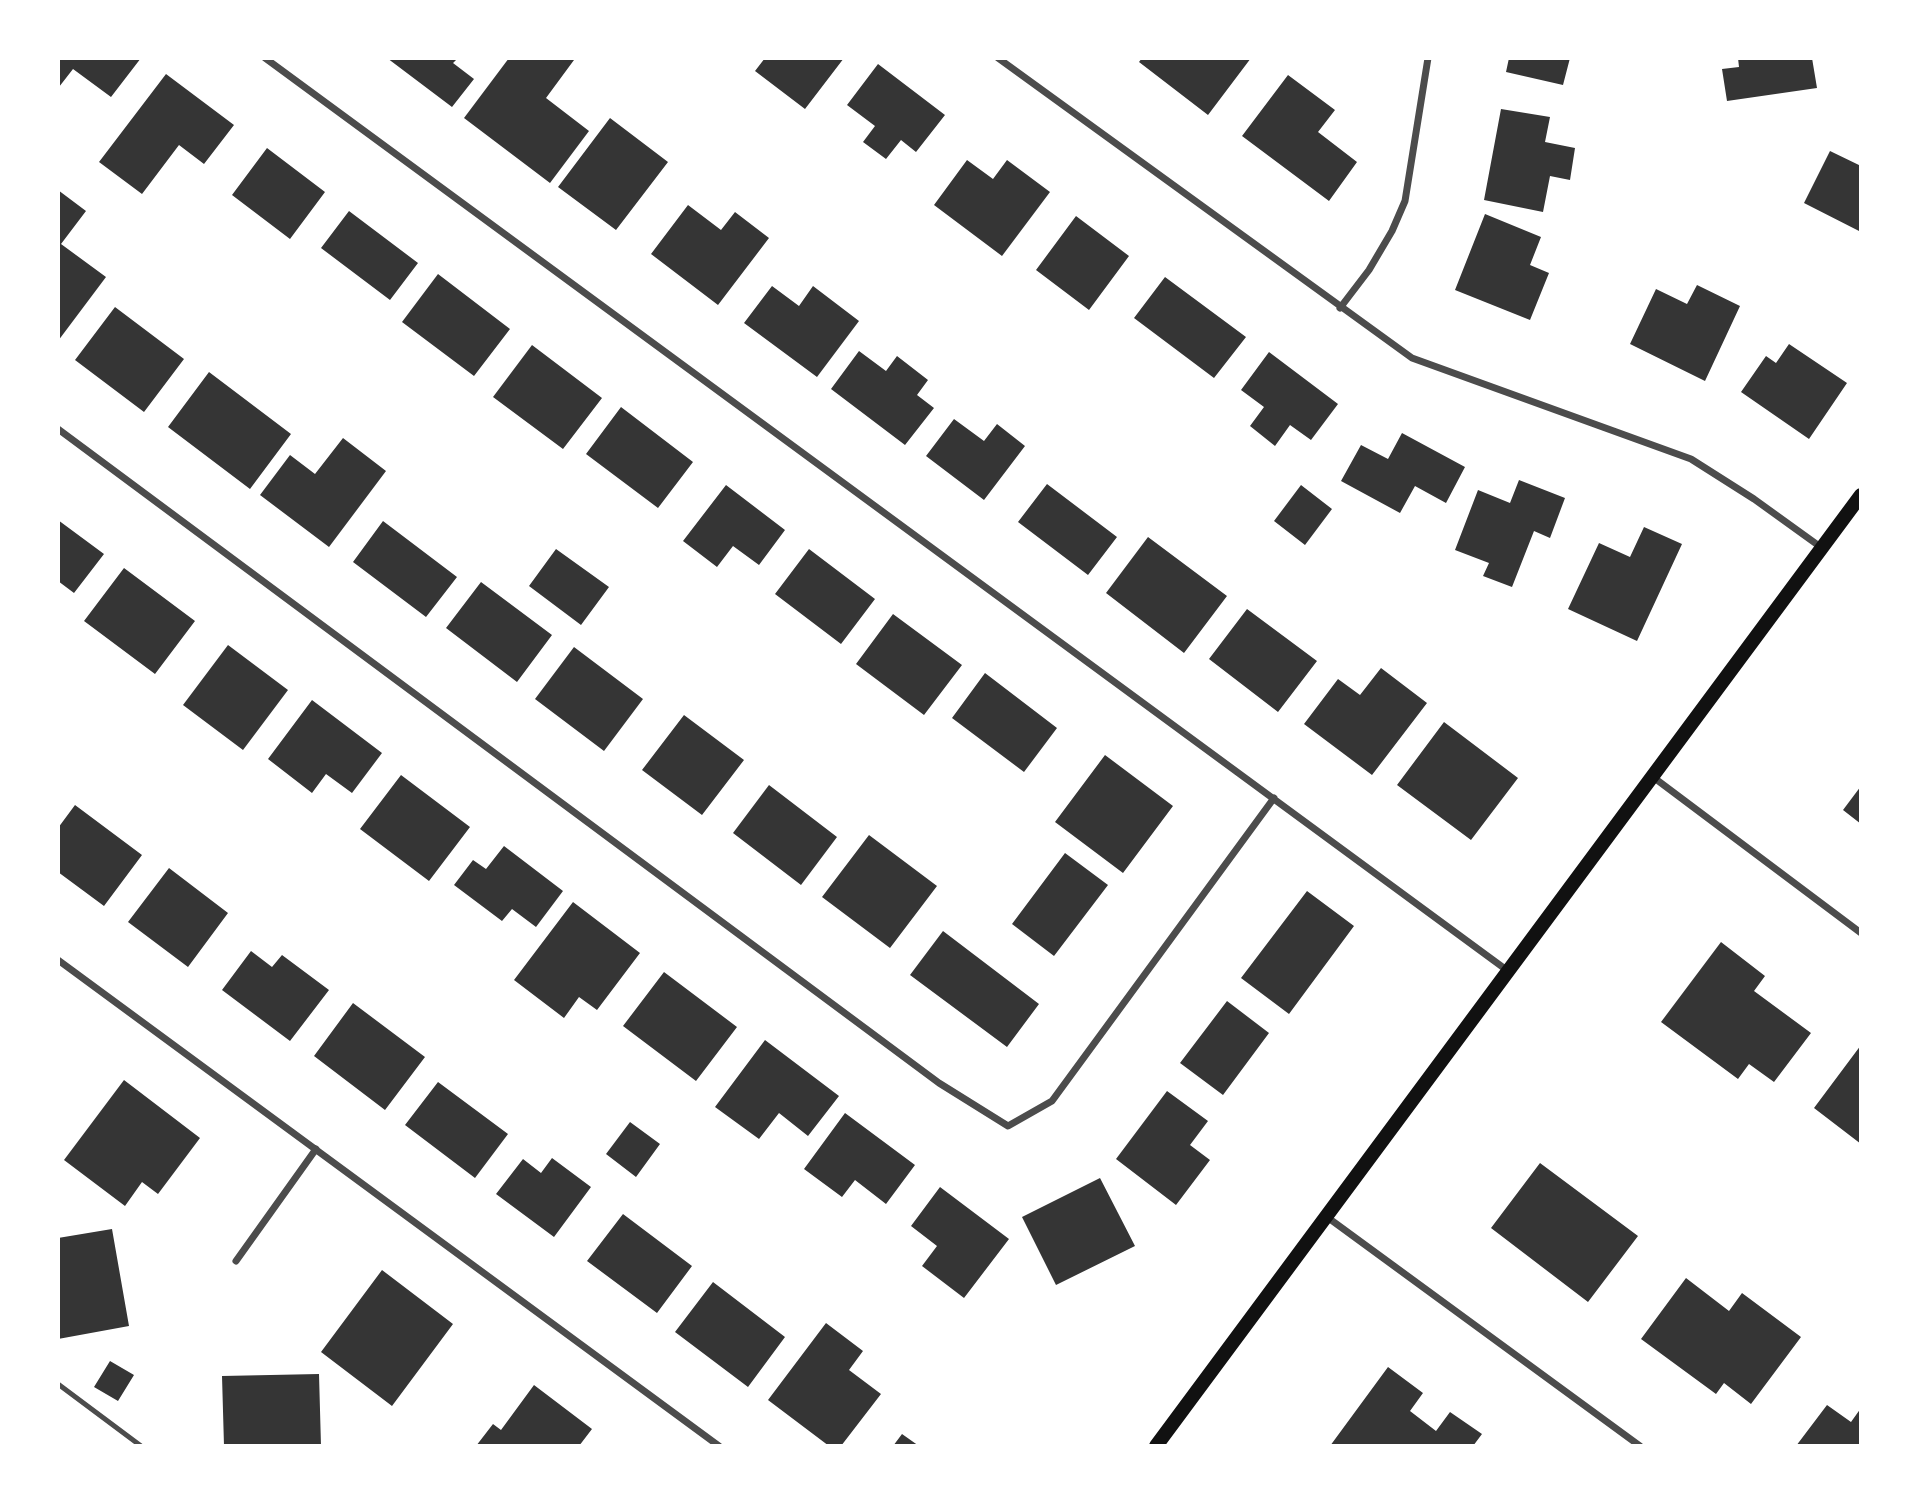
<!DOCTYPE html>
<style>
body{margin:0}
#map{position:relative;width:1919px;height:1504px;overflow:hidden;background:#fff;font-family:"Space Grotesk",sans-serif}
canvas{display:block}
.frame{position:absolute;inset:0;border:60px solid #fff;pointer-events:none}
</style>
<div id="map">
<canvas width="1919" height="1504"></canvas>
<div class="frame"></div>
</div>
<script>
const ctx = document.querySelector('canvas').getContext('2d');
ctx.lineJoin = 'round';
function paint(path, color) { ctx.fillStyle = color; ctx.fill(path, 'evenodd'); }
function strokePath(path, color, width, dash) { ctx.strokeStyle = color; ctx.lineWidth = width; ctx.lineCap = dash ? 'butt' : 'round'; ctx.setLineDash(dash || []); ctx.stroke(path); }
paint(new Path2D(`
 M58 58H141L111 97 73 69 59 87Z
 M387 58H458L453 63 474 79 452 107Z
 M509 58 574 60 546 98 589 131 550 183 464 118Z
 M765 58H844L805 109 755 71Z
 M1142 58H1251L1208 115 1139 62Z
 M1509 58H1570L1563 85 1506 72Z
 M1738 58H1812L1817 88 1727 101 1722 69 1739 67Z
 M878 64 945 115 916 152 901 140 886 159 863 142 875 126 847 105Z
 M166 74 234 125 204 164 179 145 142 194 99 162Z
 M1288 75 1335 110 1318 132 1357 162 1329 201 1242 136Z
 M1501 109 1550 117 1545 142 1575 148 1570 180 1550 176 1543 212 1484 200Z
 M610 118 668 162 616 230 558 187Z
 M267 148 325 192 290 239 232 195Z
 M1830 151 1861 166V232L1804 203Z
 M967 160 993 179 1007 160 1050 192 1002 256 934 205Z
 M58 190 86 211 61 244 106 277 58 341Z
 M688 205 721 230 735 212 769 238 718 305 651 254Z
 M349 211 418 263 390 300 321 248Z
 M1485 214 1541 237 1530 265 1549 273 1530 320 1455 290Z
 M1076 216 1129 256 1089 310 1036 270Z
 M438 274 510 329 474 376 402 322Z
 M1165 277 1246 337 1214 378 1134 318Z
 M1697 285 1740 306 1705 381 1630 344 1656 289 1687 304Z
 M772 286 799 306 813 286 859 321 817 377 744 323Z
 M115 307 184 359 144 412 75 360Z
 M1789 344 1847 383 1809 439 1741 392 1766 356 1776 363Z
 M532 345 602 398 563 449 493 397Z
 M859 351 886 371 897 356 928 380 917 395 934 408 905 445 831 389Z
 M1269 352 1338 404 1311 440 1290 425 1275 446 1250 426 1264 407 1241 390Z
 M209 372 291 434 250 489 168 427Z
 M621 407 693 462 658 508 586 454Z
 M954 419 984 441 997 424 1025 446 984 500 926 456Z
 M1402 433 1465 467 1446 503 1415 486 1400 513 1341 481 1361 445 1388 459Z
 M343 438 386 471 329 547 260 495 290 455 315 474Z
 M1519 480 1565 498 1550 538 1534 531 1512 587 1483 576 1489 563 1455 550 1478 490 1510 503Z
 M1047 484 1117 537 1088 575 1018 522Z
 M726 485 785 530 759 565 733 546 717 567 683 541Z
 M1301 485 1332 509 1305 545 1274 521Z
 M58 520 104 554 74 593 58 581Z
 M383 521 457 577 426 617 353 562Z
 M1644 527 1682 544 1637 641 1568 609 1599 543 1630 557Z
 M1148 537 1227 596 1184 653 1106 593Z
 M556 549 609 587 581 625 529 586Z
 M809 549 875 599 841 644 775 594Z
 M124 568 195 621 155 674 84 621Z
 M481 582 552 635 517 682 446 628Z
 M1247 609 1317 661 1278 712 1209 659Z
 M893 614 962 665 924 715 856 664Z
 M228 645 288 690 243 750 183 705Z
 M574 647 643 699 604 751 535 699Z
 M1381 668 1427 703 1372 775 1304 724 1338 679 1360 695Z
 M985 673 1057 728 1024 772 952 718Z
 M312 700 382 753 352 793 326 774 312 793 268 759Z
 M684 715 744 760 702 815 642 770Z
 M1444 722 1518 778 1471 840 1397 785Z
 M1105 755 1173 806 1123 873 1055 822Z
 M401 775 470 827 429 881 360 829Z
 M769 785 837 837 801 885 733 833Z
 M1861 786V824L1843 810Z
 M75 805 142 855 104 906 58 872V828Z
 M869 835 937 886 890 948 822 897Z
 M504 846 563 891 536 927 512 909 502 921 454 885 473 860 486 869Z
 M1065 853 1108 885 1054 956 1012 924Z
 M169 868 228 913 188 967 128 922Z
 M1307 891 1354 926 1289 1014 1241 978Z
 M573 902 640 953 597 1010 579 997 564 1018 514 980Z
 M943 931 1039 1004 1007 1047 910 975Z
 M1721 942 1765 976 1754 991 1811 1033 1774 1082 1749 1064 1738 1079 1661 1022Z
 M251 951 272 967 282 955 329 990 290 1041 222 990Z
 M664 972 737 1027 696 1081 623 1026Z
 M1227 1001 1269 1033 1223 1095 1180 1063Z
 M353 1003 425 1057 385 1110 314 1056Z
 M765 1040 839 1096 808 1136 779 1113 759 1139 715 1107Z
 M1861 1045V1144L1814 1108Z
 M124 1080 200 1138 158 1194 142 1182 125 1206 64 1160Z
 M438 1082 508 1134 475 1178 405 1125Z
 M1167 1091 1208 1121 1190 1145 1210 1160 1176 1205 1116 1159Z
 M845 1113 915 1165 886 1204 855 1180 842 1197 804 1169Z
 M630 1122 660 1144 636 1177 606 1154Z
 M552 1158 591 1187 554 1237 496 1194 523 1159 541 1173Z
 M1540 1163 1638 1236 1588 1302 1491 1228Z
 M1100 1178 1135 1246 1056 1285 1022 1217Z
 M940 1187 1009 1239 964 1298 922 1266 937 1246 911 1226Z
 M623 1214 692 1266 657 1313 587 1261Z
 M112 1229 129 1326 58 1339V1238Z
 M382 1270 453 1324 392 1406 321 1352Z
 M1686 1278 1729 1311 1742 1293 1801 1337 1751 1404 1724 1383 1716 1394 1641 1339Z
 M713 1282 785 1337 748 1387 675 1332Z
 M826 1323 863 1351 849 1370 881 1394 841 1446H829L768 1400Z
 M110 1361 134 1375 118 1401 94 1387Z
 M1388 1367 1423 1393 1410 1411 1436 1431 1450 1412 1482 1434 1473 1446H1330Z
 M319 1374 321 1446H224L222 1376Z
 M534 1385 592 1429 579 1446H476L493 1424 501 1430Z
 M1827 1405 1851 1422 1861 1408V1446H1796Z
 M902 1434 919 1446H893Z`), '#353535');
strokePath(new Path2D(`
 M58 1384 141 1446`), '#4c4c4c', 5);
strokePath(new Path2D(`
 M265 58 1508 971
 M998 58 1412 358 1691 459 1754 499 1822 548
 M1340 308 1369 270 1392 231 1405 201 1428 58
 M58 429 939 1083 1008 1126 1052 1101 1274 798
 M1653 777 1861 933
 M58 960 719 1446
 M1327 1217 1640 1446
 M236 1261 316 1149`), '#4c4c4c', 7);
strokePath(new Path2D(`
 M1156 1446 1861 495`), '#111', 14);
</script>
